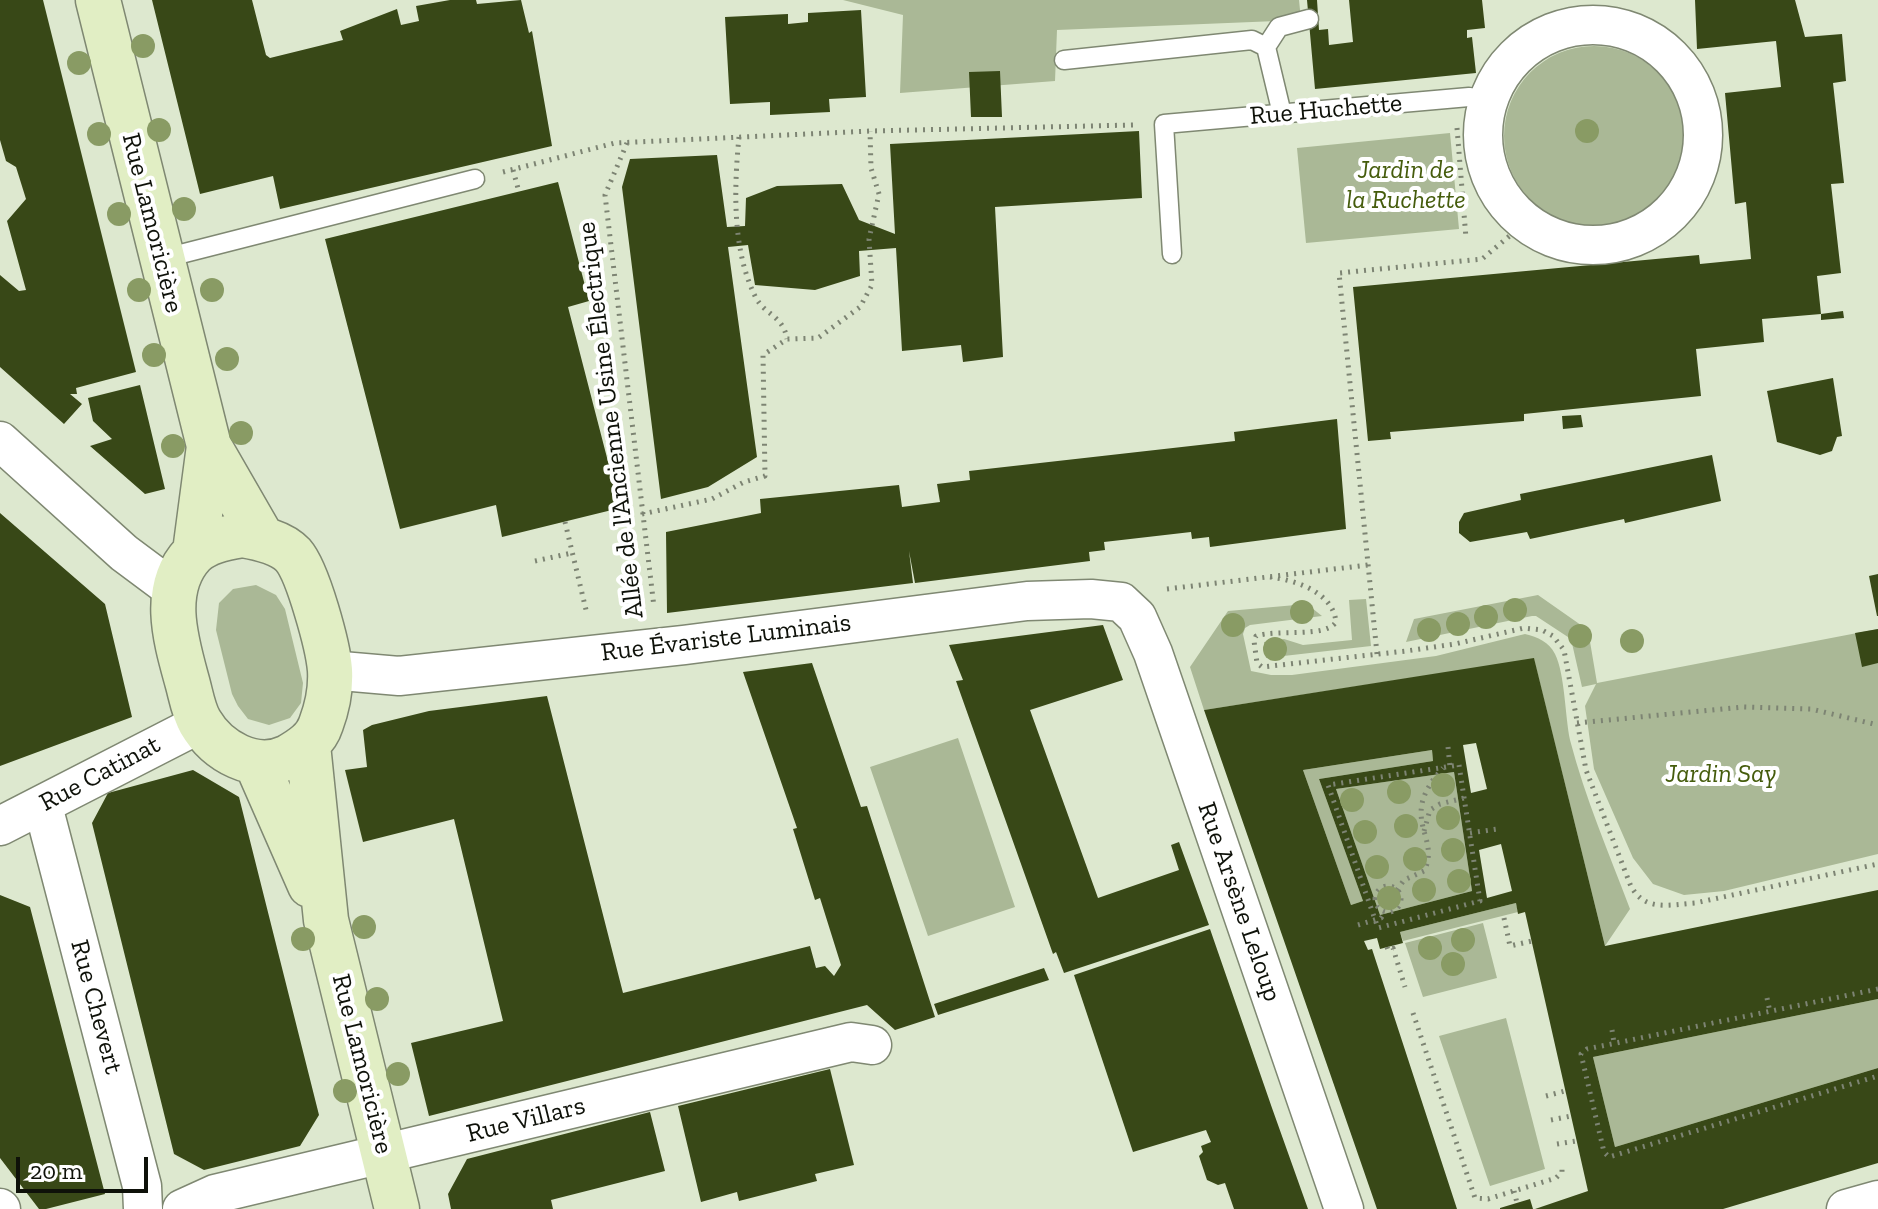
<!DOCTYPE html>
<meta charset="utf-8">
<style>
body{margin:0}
#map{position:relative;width:1878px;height:1209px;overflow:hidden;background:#dde8cf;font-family:"Zilla Slab",serif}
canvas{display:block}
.scale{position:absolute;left:16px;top:1157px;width:132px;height:36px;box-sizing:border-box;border:4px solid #0e1109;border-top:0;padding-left:10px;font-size:24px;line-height:28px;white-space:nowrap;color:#0e1109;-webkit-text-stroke:6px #fff;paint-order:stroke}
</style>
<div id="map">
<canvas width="1878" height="1209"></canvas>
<div class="scale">20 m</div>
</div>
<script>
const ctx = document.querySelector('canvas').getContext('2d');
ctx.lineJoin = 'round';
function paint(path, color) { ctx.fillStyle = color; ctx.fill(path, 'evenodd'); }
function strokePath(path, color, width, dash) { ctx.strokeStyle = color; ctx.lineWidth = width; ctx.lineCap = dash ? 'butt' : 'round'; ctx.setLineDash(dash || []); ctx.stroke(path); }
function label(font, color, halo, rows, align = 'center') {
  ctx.font = font + ' "Zilla Slab",serif'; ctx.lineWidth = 8; ctx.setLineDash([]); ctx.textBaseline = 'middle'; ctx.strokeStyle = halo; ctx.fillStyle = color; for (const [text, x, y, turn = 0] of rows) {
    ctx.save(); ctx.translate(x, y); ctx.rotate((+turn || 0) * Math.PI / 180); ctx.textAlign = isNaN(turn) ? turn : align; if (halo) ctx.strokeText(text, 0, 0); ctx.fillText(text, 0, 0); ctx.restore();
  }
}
paint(new Path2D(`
 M843 0H1299L1301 20 1057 30 1055 81 900 93 903 15Z
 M1504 136a90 90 0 1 1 180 0a90 90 0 1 1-180 0Z
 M1450 133 1459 229 1306 243 1297 148Z
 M256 585 276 595 285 609 303 683 301 703 290 718 269 725 248 719 238 706 232 694 216 630 219 603 233 589Z
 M1538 595 1588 630 1597 683 1878 629V854L1724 891 1684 895 1653 884 1633 858 1594 769 1585 706 1596 684 1582 687 1571 639 1536 616H1532L1406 642 1414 619Z
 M1366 599 1371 646 1266 658 1264 642 1284 639 1303 645 1352 640 1349 600Z
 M1307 604 1322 616 1250 625 1245 628 1243 634 1251 671 1271 675H1292L1436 656 1525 634C1538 637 1549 642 1555 654 1565 674 1565 716 1570 740 1585 798 1609 853 1630 909L1605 946 1534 659 1204 710 1190 667 1228 611Z
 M958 738 1015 907 928 936 870 767Z
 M1432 750 1433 761 1319 779 1363 901 1351 905 1303 770Z
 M1454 772 1472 891 1380 915 1336 789Z
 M1516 903 1518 912 1403 941 1400 932Z
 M1483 923 1497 978 1423 997 1405 943Z
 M1878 999V1068L1615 1147 1593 1057Z
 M1506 1018 1545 1169 1490 1186 1439 1036Z`), '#aab896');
paint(new Path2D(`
 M0 0H43L136 372 76 388 77 394H70L82 404 64 424 0 367V275L19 291 26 290 7 221 26 199 16 167 6 161 0 140Z
 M152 0H252L266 55 270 58 343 40 340 31 397 9 401 25 419 21 416 6 450 0H476L477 4 521 0 529 33 532 31 552 146 280 209 273 176 200 194Z
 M1307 0H1317L1319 30 1328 29 1329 45 1353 42 1349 0H1482L1485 28 1467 30V38L1472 37 1476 73 1315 89Z
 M1695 0H1795L1805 37 1842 34 1846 81 1833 83 1844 183 1831 184 1841 273 1817 276 1821 314 1843 311 1844 318 1821 320V314L1762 319 1764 342 1696 349 1701 396 1524 414V421L1390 432 1391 439 1368 441 1353 287 1699 255 1700 264 1751 259 1746 202 1735 204 1725 93 1781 87 1776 41 1697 49Z
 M861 10 866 97 829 99 830 112 770 115V102L730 104 725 17 788 14V24L808 22V13Z
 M1000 71 1002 117H971L969 72Z
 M1139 131 1142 198 995 207 1003 357 963 362 961 345 902 351 896 248 859 251 860 276 815 290 755 285 748 245 728 247 757 457 708 487 661 499 622 187 630 159 717 155 727 227 745 226 746 198 777 186 842 184 859 220 895 234 890 144Z
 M558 182 589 301 568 307 620 508 502 537 496 505 400 529 325 239Z
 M1833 378 1842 436 1837 437 1832 451 1820 455 1777 442 1767 391Z
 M140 385 165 489 145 494 90 446 112 439 93 421 88 398Z
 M1581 415 1583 427 1563 429 1562 416Z
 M1337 419 1346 529 1210 547 1209 537 1192 539 1191 532 1104 542 1105 550 1089 552 1090 561 915 583 909 551 913 583 667 613 666 532 761 513 760 499 899 485 902 507 940 502 937 484 970 480 969 471 1235 441 1234 432Z
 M1712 455 1721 501 1625 523 1624 519 1530 539 1527 532 1470 542 1459 533V522L1464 513 1521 500 1520 494Z
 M0 513 105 604 132 717 0 766Z
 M1878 574V616H1877L1869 576Z
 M1103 625 1123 680 1030 710 1098 898 1179 870 1171 845 1179 842 1209 925 1064 973 1056 952 1053 954 956 681 963 680 949 645Z
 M1878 629V663L1862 667 1855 633Z
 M1534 658 1605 946 1878 890V999L1593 1057 1615 1147 1878 1068V1163L1723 1209H1535L1588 1191 1525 912 1518 914 1516 903 1400 932 1403 943 1380 949 1377 938 1364 941 1368 950 1372 949 1457 1209H1377L1204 710ZM1476 743 1487 789 1471 793 1463 745ZM1432 750 1433 761 1319 779 1363 901 1351 905 1303 770ZM1454 772 1472 891 1380 915 1336 789ZM1501 844 1512 891 1487 898 1479 850Z
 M812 663 861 807 867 806 935 1017 895 1030 867 1005 429 1116 411 1043 503 1021 454 819 363 842 345 770 367 767 363 730 372 725 429 711 547 696 623 993 810 946 816 968 825 966 834 976 841 965 820 898 815 900 793 829 797 828 743 672Z
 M193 770 239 797 319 1115 300 1146 204 1170 174 1154 92 823 108 793Z
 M0 895 30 907 105 1194 46 1209H39L0 1158Z
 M1210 929 1272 1108 1308 1209H1234L1225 1183 1218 1185 1207 1180 1199 1156 1203 1152 1201 1146 1211 1142 1206 1130 1133 1152 1074 975Z
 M1044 968 1049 980 938 1015 934 1004Z
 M830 1069 854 1165 815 1174 817 1181 739 1201 737 1192 701 1202 678 1106Z
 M650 1112 665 1171 551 1200 553 1209H451L448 1194 467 1159Z
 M1530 1199 1533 1209H1500V1208Z`), '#384817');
const service = new Path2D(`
 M1266 47 1279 27 1309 19
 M1064 60 1252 40 1266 47 1282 114
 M1172 254 1164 124 1469 97 1487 100
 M161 259 475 179`);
const minor = new Path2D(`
 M1483 135a110 110 0 1 1 220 0a110 110 0 1 1-220 0Z
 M0 441 124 553 175 591
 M330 670 399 676 684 645 1027 601 1091 599 1121 602 1137 617 1153 653 1344 1209
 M43 806 142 1186 143 1209
 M0 826 201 723
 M0 1208 1 1209
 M182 1209 215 1194 851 1042 872 1045
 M1846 1209 1878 1200`);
const secondary = new Path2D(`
 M98 0 209 446 262 538
 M243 535C260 538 281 542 293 555 308 572 328 646 330 670 331 687 327 708 321 724 316 740 302 749 288 757 255 773 217 751 200 722 193 710 191 695 187 681 176 641 160 589 193 554 206 541 226 538 243 535Z
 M195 552 209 446
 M308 745 326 920 397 1209
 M256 762 310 885`);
strokePath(service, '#7f8872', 21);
strokePath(minor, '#7f8872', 41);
strokePath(secondary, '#7f8872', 47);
strokePath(new Path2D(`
 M1457 128 1466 238
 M739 137C734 188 732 249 755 296 764 315 783 315 787 339
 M627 143 605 195 654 607
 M513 170 519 192
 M503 172 615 143 870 131 1133 125
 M642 514 712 499 744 482 765 476 763 355 787 339 818 338 860 307 872 285 869 239 879 194 871 168 870 131
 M565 522 587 614
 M535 561 572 553
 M1270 577C1295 580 1333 592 1336 622 1326 638 1277 629 1256 636L1254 641 1257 663 1262 667 1406 651 1455 644 1524 628 1542 630 1553 636 1564 650 1586 770 1630 884C1643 912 1668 905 1695 903L1878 864
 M1167 589 1368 565
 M1377 654 1339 273 1482 259 1525 223
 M1577 723 1743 707 1811 709 1878 725
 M1448 747 1450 767
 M1459 765 1480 901 1378 928 1328 785Z
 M1424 831 1430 810 1440 804 1464 798
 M1470 833 1497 829
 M1375 899a13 13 0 1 1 26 0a13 13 0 1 1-26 0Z
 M1397 890 1404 880 1424 871C1442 836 1396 819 1443 768
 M1504 918 1510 946 1532 941
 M1358 925 1381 918 1385 912
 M1387 947 1388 950 1393 948 1405 987
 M1878 989 1587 1049 1581 1054 1604 1152 1609 1157 1878 1076
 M1767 998 1770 1012
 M1413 1013 1475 1198 1488 1199 1556 1178 1562 1172V1165
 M1612 1030 1614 1043
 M1546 1096 1565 1091
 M1551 1120 1571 1116
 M1557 1144 1576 1141
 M1514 1191 1517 1203`), '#7d8473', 5, [2, 6]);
strokePath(service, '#fff', 18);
strokePath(minor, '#fff', 38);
strokePath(secondary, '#e1eec4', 44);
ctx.fillStyle = '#899b64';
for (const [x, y] of [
 [143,46],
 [79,63],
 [159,130],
 [1587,131],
 [99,134],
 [184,209],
 [119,214],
 [139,290],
 [212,290],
 [154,355],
 [227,359],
 [241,433],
 [173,446],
 [1515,610],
 [1302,612],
 [1486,617],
 [1458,624],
 [1233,625],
 [1429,630],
 [1580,636],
 [1632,641],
 [1275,649],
 [1443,785],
 [1399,792],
 [1352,800],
 [1448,818],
 [1406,826],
 [1365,832],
 [1453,850],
 [1415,859],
 [1377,867],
 [1459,881],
 [1424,890],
 [1389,898],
 [364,927],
 [303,939],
 [1463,940],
 [1430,948],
 [1453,964],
 [377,999],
 [398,1074],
 [345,1091]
]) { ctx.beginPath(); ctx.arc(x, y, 12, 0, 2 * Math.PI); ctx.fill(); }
label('26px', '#0e1109', '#fff', [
 ["Rue Huchette",1326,110,-5],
 ["Rue Lamoricière",152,223,76],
 ["Allée de l'Ancienne Usine Électrique",611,420,-97],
 ["Rue Évariste Luminais",726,638,-7],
 ["Rue Catinat",100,774,-28],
 ["Rue Arsène Leloup",1239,902,71],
 ["Rue Chevert",96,1007,75],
 ["Rue Lamoricière",362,1064,76],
 ["Rue Villars",526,1120,-14]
]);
label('italic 26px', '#455c0c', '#fff', [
 ["Jardin de",1406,171],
 ["la Ruchette",1406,201],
 ["Jardin Say",1721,775]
]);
</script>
